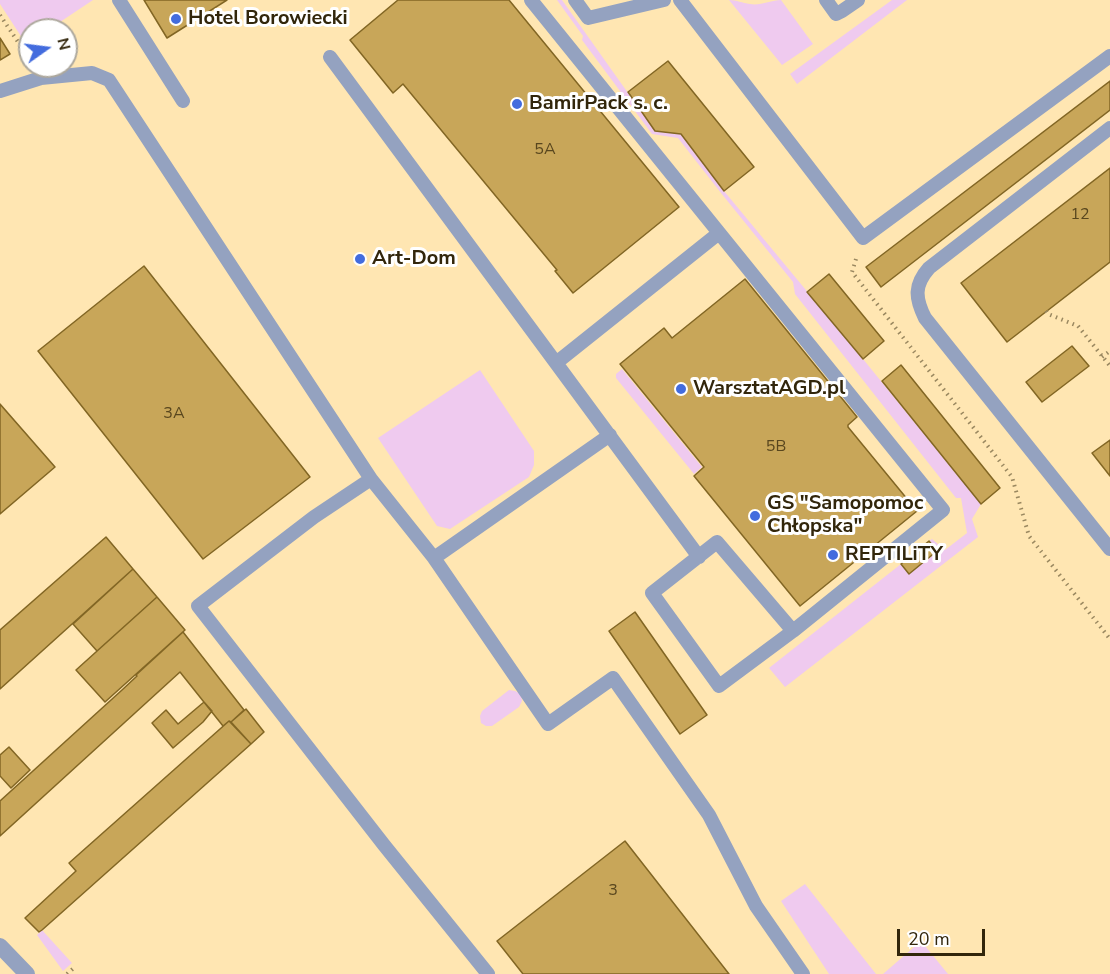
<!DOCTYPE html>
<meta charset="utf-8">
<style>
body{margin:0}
#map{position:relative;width:1110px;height:974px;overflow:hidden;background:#ffe6b2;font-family:"Nunito Sans",sans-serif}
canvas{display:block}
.north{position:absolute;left:18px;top:18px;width:60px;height:60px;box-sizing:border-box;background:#fff;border:2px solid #ada89d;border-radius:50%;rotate:76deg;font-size:16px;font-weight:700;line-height:24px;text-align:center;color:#32260b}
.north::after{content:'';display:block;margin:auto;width:21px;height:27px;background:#436cde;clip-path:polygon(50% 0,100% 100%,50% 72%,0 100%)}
.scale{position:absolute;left:897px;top:929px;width:88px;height:27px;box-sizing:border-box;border:3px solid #32260b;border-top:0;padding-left:8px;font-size:18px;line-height:21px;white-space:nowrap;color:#32260b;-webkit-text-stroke:4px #fff;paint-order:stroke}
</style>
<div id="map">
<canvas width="1110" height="974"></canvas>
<div class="north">N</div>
<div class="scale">20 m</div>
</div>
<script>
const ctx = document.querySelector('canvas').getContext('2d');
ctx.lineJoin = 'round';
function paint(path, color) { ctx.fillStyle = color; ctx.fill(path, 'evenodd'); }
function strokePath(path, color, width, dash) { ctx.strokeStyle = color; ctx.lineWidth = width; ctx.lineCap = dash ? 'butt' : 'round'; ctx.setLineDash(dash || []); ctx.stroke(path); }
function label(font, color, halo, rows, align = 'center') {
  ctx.font = font + ' "Nunito Sans",sans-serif'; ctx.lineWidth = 6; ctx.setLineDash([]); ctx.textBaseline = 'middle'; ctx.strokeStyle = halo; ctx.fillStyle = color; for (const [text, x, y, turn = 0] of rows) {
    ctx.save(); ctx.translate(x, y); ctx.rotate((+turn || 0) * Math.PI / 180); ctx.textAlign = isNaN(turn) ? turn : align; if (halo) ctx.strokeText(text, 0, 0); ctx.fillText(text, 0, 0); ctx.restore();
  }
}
paint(new Path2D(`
 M0 0H93L48 30H30V42L26 44 0 4Z
 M557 0H562L655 131 681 134 724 191 863 359 981 504 972 519 978 537 785 687 769 668 901 564 909 574 937 552 929 541 932 539 945 550 967 533 961 498H956L795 294 793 282 721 193 678 138 652 134 582 40 583 36Z
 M729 0C737 0 742 3 750 4 760 6 771 0 781 0L813 44 782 65Z
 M892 0H907L797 84 790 74Z
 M622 369 702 467 694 474 616 378V374Z
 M480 370 534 451V465L529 477 450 529 437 526 378 438Z
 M509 690 515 691 521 694 522 701 519 707 492 726H486L481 723 480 716 482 711Z
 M805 884 876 974H829L781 901Z
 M42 930 72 963 63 971 37 935Z
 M921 941 948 974H883Z`), '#efcaef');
const building = new Path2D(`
 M144 0H227L167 38Z
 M398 0H509L679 207 573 293 555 271 557 270 403 84 393 93 350 40Z
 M0 38 10 54 0 60Z
 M668 61 754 167 724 191 681 134 655 131 628 92Z
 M1110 81V110L881 287 866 267Z
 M1110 168V262L1007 342 961 283Z
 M144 266 310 477 203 559 38 351Z
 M829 274 884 341 863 359 807 292Z
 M745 279 857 417 848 425V427L917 511 800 606 694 476 704 467 620 364 664 328 672 338Z
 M1072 346 1089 366 1042 402 1026 382Z
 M901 365 1000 488 981 504 882 381Z
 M0 404 55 467 0 514Z
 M1110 440V476L1092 453Z
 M106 537 133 569 0 689V630Z
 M929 541 937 551 909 574 901 564Z
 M133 569 157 597 97 651 73 624Z
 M157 597 185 630 105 702 76 670Z
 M635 612 707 715 680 734 609 631Z
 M183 632 244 710 231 722 229 721 223 726 180 672 0 836V801L122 690 137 676 136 675Z
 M204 702 212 711 203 722 173 748 152 723 166 710 178 724Z
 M246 709 264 732 251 744 231 722Z
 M229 721 251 744 42 930 39 932 25 918 76 871 69 863Z
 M9 747 30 770 11 788 0 776V755Z
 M625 841 729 974H523L497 941Z`);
paint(building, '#c8a659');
strokePath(building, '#826624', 1.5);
strokePath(new Path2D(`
 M0 15 30 60
 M856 259 852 272 1012 477 1029 536 1110 639
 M1046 311 1048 314 1078 326 1110 366
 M1102 357 1110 351
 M67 974 75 967`), '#9a8860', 4, [1.5, 4.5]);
strokePath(new Path2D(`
 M119 0 183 101
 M531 0 943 510 793 631 719 686 652 593 717 542 793 631
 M575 0 588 18 664 0
 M680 0 863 238 1110 56
 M826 0 836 14 842 11 858 0
 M330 57 556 363
 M0 91 41 78 92 73 109 80 371 479 314 517 198 606 384 845 488 974
 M1110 128 929 268C914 285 915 298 925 318L1110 549
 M371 479 434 558 548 724 613 678 709 815 756 906 803 974
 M699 557 556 363 719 233
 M434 558 610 435`), '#94a2c0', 14);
strokePath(new Path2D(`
 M0 946 27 974`), '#94a2c0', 16);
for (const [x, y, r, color] of [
 [176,19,6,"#436cde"],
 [517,104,6,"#436cde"],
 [360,259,6,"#436cde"],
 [681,389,6,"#436cde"],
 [755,516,6,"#436cde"],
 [833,555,6,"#436cde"]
]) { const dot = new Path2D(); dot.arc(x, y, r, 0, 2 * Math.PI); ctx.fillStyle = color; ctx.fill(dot); strokePath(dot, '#fff', 2); }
label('16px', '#58461e', null, [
 ["5A",545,150],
 ["12",1080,215],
 ["3A",174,414],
 ["5B",776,447],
 ["3",613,891]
]);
label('bold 20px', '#32260b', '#fff', [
 ["Hotel Borowiecki",188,19],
 ["BamirPack s. c.",529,104],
 ["Art-Dom",372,259],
 ["WarsztatAGD.pl",693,389],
 ["GS \"Samopomoc",767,504],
 ["Chłopska\"",767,527],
 ["REPTILiTY",845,555]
], 'left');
</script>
